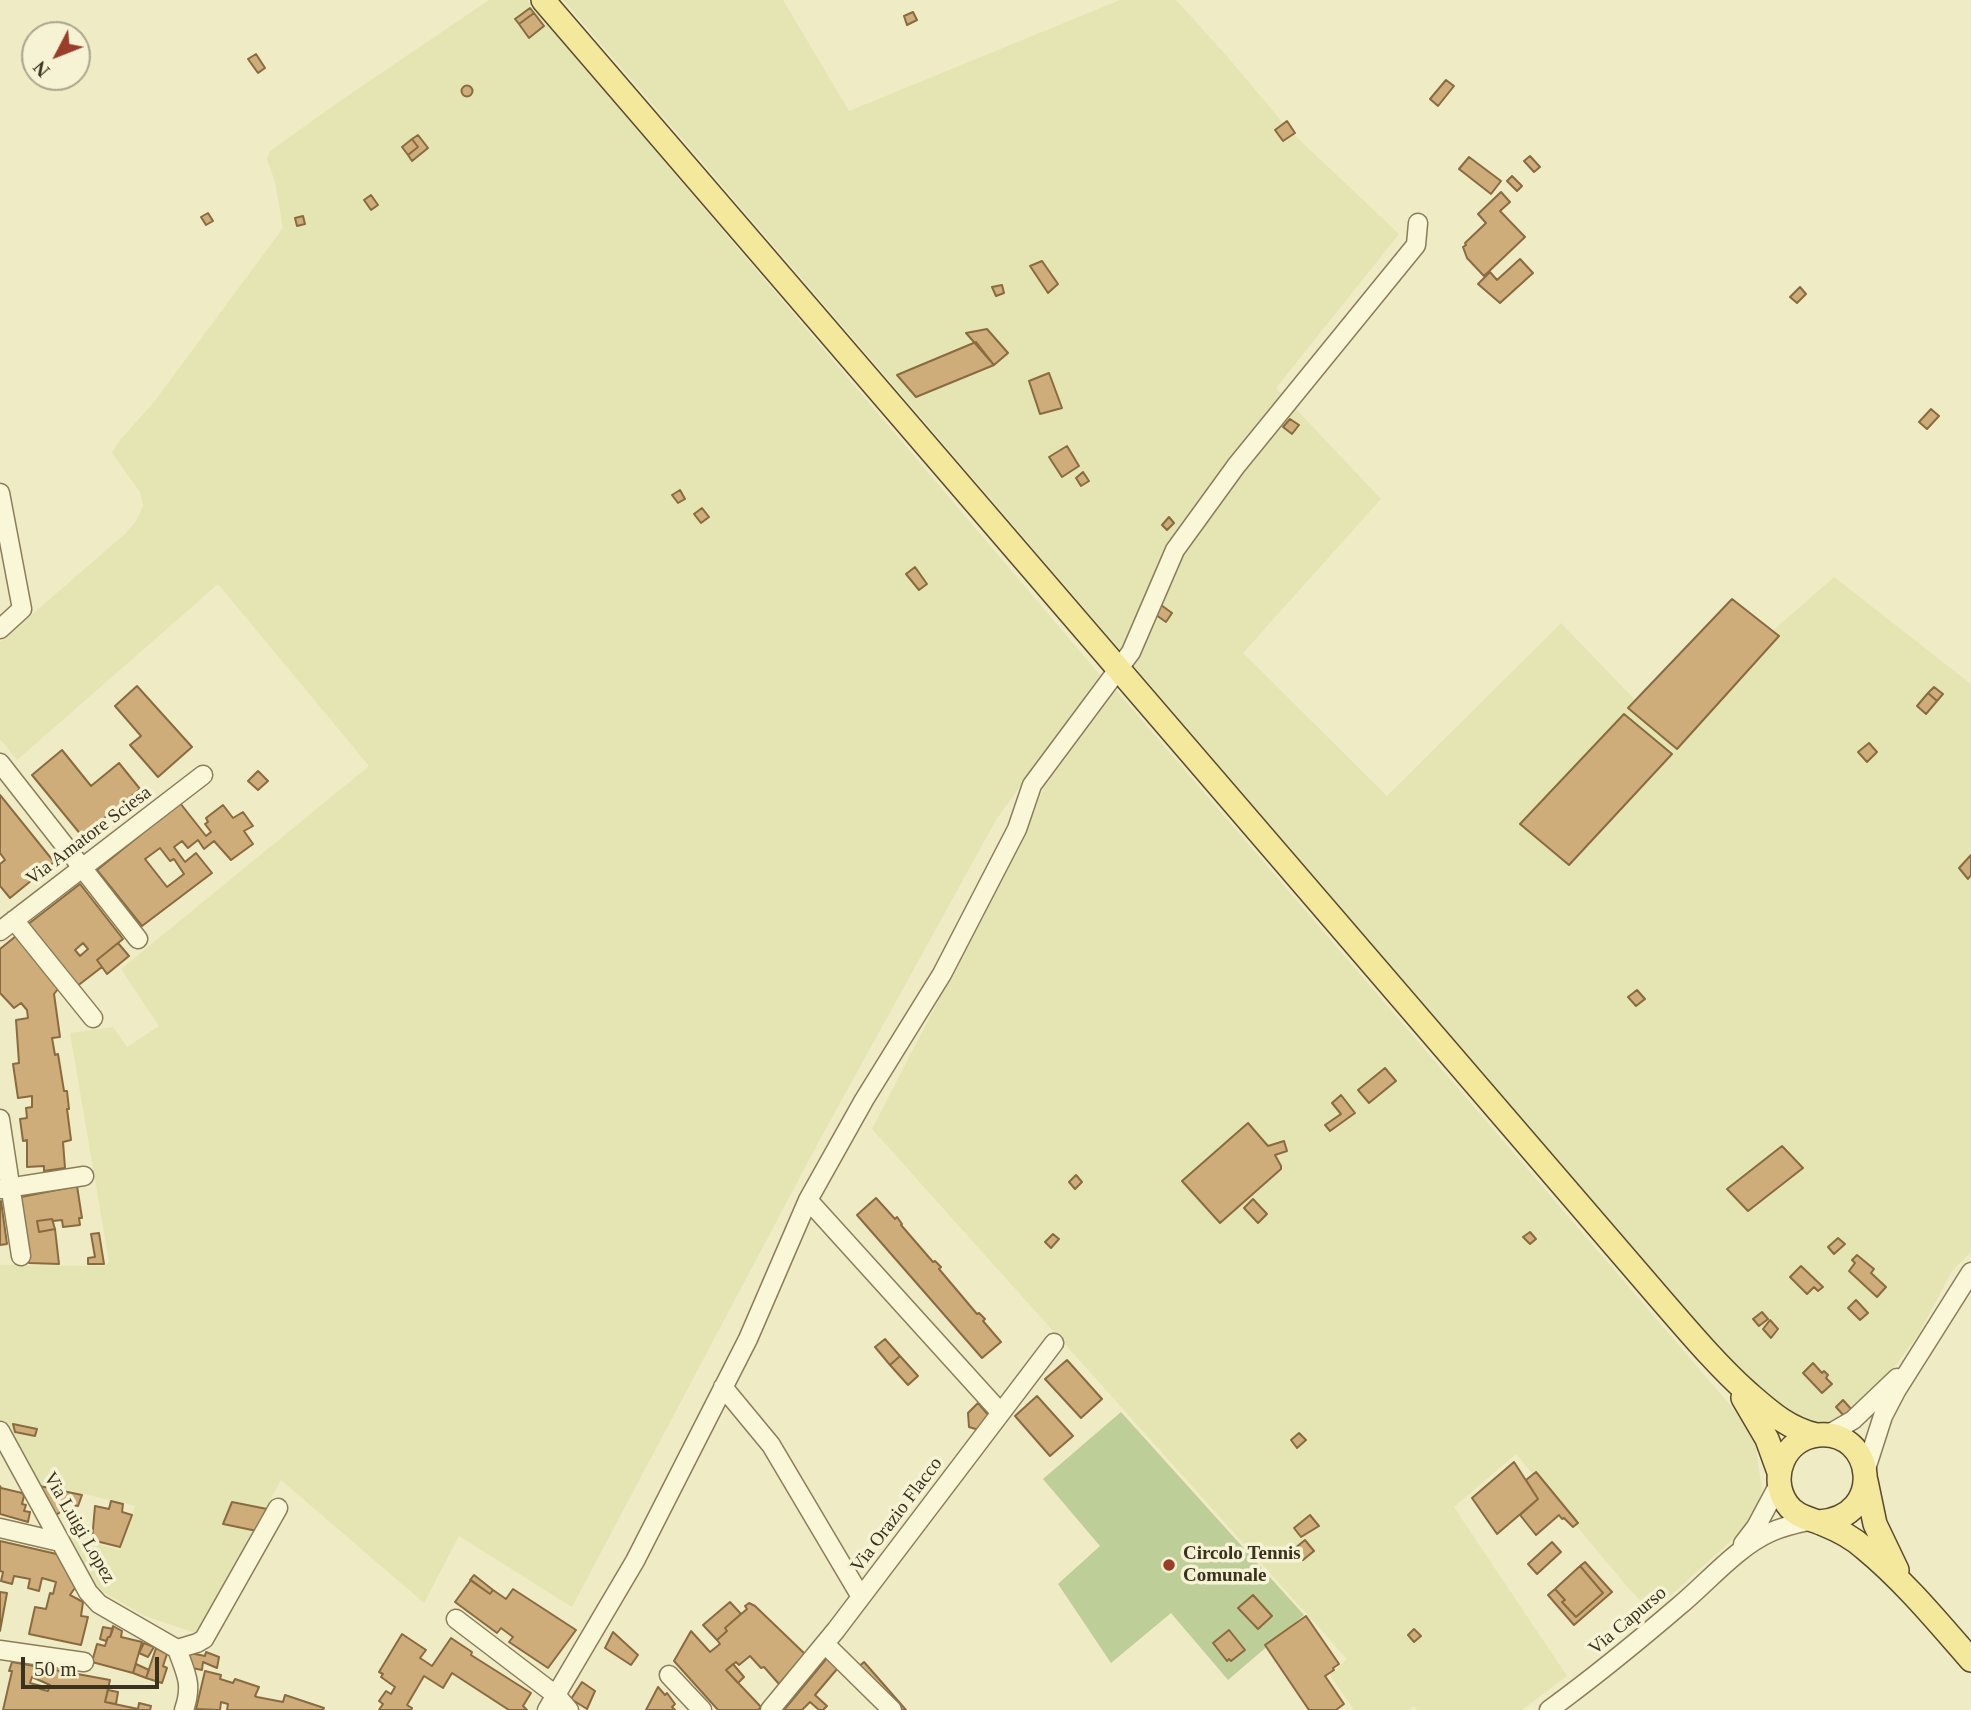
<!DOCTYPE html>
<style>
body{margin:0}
#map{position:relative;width:1971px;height:1710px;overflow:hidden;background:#efebc5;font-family:Georgia,serif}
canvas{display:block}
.north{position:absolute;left:21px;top:21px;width:70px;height:70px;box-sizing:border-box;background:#f6f3d5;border:2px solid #aba58c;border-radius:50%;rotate:228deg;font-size:19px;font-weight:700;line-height:28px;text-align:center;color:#3a311f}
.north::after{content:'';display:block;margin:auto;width:24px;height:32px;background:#9b3e29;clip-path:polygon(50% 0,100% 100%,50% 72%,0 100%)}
.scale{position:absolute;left:21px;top:1657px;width:138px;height:32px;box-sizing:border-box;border:4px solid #3a311f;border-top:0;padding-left:9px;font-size:21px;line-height:24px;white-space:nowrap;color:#3a311f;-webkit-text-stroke:5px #f6f3d5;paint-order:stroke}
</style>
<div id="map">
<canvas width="1971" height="1710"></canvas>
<div class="north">N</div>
<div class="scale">50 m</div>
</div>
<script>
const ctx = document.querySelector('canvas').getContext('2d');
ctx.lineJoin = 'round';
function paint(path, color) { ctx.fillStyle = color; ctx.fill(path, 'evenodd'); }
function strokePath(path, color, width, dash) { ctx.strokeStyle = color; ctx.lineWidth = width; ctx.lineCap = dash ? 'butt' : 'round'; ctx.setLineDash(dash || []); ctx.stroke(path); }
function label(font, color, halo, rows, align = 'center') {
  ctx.font = font + ' Georgia,serif'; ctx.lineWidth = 7; ctx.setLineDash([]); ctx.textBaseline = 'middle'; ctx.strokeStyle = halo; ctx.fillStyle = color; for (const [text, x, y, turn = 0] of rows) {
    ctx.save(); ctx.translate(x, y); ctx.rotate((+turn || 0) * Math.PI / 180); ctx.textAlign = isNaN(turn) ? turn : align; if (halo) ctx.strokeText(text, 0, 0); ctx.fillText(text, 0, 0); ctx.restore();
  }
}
paint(new Path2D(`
 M489 0H527L1100 675 996 820 818 1143 572 1607 459 1536 424 1603 281 1480 199 1634 145 1616 96 1588 62 1533 119 1550 135 1506 34 1482 0 1420V1265L104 1266 109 1262 70 1033 113 1027 127 1047 159 1026 121 969 369 766 218 584 17 760 0 739V642L125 534 136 521 143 506 140 492 112 453 120 440 154 402 283 228 275 182 267 159 270 151 340 101Z
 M563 0H783L849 111 1120 0H1176L1226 55 1287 128 1399 234 1276 388 1381 499 1243 653 1387 796 1561 623 1662 728 1834 577 1971 684V1252L1952 1271 1918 1335 1885 1379 1845 1416 1825 1429 1798 1426 1734 1366Z
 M1116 690 1743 1420 1756 1448 1762 1490 1752 1522 1651 1613 1626 1585 1516 1454 1454 1507 1567 1676 1522 1710H1417L1414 1706 1409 1710H1354L1330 1675 1347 1659 872 1129 1017 848 1045 786Z`), '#e4e5b2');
paint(new Path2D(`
 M1121 1412 1304 1615 1228 1680 1171 1613 1111 1663 1058 1584 1100 1546 1043 1479Z`), '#bdce98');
const building = new Path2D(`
 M530 8 534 13 519 24 515 19Z
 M913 12 917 20 907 25 904 16Z
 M534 13 544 26 529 38 519 24Z
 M256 54 265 68 258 73 248 59Z
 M1446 80 1454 86 1438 106 1430 99Z
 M461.5 91a5.5 5.5 0 1 1 11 0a5.5 5.5 0 1 1-11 0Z
 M1287 121 1295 133 1283 141 1275 130Z
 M418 135 428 148 412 161 408 155 418 147 412 139Z
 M412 139 418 147 408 155 402 147Z
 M1530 156 1540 167 1534 172 1524 161Z
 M1469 157 1501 181 1491 194 1459 169Z
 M1512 176 1522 186 1517 191 1507 181Z
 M1501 192 1510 202 1500 211 1525 237 1484 276 1467 258 1463 247 1466 245 1465 243 1486 223 1478 214Z
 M371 195 378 205 371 210 364 200Z
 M208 213 213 221 206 225 201 217Z
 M303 216 305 224 297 226 295 218Z
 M1520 259 1533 273 1500 303 1478 284 1490 272 1497 280Z
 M1042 261 1058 284 1048 293 1030 266Z
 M1002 285 1004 293 996 296 992 287Z
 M1800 287 1806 294 1797 303 1790 297Z
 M987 329 1008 353 994 365 966 333Z
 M976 342 994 365 916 397 897 375Z
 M1049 373 1062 408 1040 414 1029 381Z
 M1931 409 1939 416 1927 429 1919 422Z
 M1290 419 1299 425 1292 434 1283 427Z
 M1067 446 1079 466 1062 477 1049 457Z
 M1083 472 1089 481 1081 486 1076 478Z
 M680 490 685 499 678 503 672 495Z
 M702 508 709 517 701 523 694 514Z
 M1169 517 1174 523 1167 530 1162 525Z
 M915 567 927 584 919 590 906 574Z
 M1732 599 1779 636 1677 749 1628 708Z
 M1161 605 1172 613 1166 622 1156 615Z
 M137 686 192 747 158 777 130 745 141 736 115 706Z
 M1934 687 1943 694 1937 701 1928 693Z
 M1928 693 1937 701 1926 714 1917 706Z
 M1624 714 1672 754 1569 865 1520 824Z
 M1869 743 1877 752 1867 762 1858 752Z
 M62 750 91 786 119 763 140 789 82 836 32 775Z
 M258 771 268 781 258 790 248 781Z
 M0 795 54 862 10 898 0 886V864L5 860 0 853Z
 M180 803 206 836 211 832 205 824 208 822 206 818 223 805 233 818 243 812 253 826 244 831 253 844 231 860 214 841 204 849 198 840 188 848 182 841 174 847 185 862 196 853 212 873 142 926 97 870ZM160 848 170 861 174 859 184 874 167 887 145 859Z
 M1971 855V875L1968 879 1959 868Z
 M80 884 123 939 97 960 102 967 76 987 27 925ZM83 943 88 949 80 956 75 950Z
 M16 936 58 989 54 994 60 1037 52 1038 55 1055 58 1054 64 1091H67L69 1109H67L71 1140 63 1142 65 1168 44 1171V1166L27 1167V1140L23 1141 20 1119 27 1118 26 1108 32 1107V1096L18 1098 13 1064 19 1063 16 1020 28 1018 27 1010 21 1003 14 1008 0 993V949Z
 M118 943 129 956 107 974 97 960Z
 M1637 990 1645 999 1636 1006 1628 997Z
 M1385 1068 1396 1081 1369 1103 1358 1090Z
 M1341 1095 1355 1113 1330 1131 1325 1125 1341 1114 1332 1103Z
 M1248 1123 1268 1146 1284 1141 1287 1151 1275 1155 1281 1166V1169L1220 1223 1182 1181Z
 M1782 1146 1803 1168 1748 1211 1727 1189Z
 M1076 1175 1082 1182 1075 1189 1069 1182Z
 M77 1186 82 1218H79L80 1225 63 1227 62 1220 53 1221 52 1219 37 1221 39 1232 55 1229 59 1264 29 1263 21 1197Z
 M876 1198 895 1219 897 1217 902 1224 901 1225 933 1262 935 1261 941 1267 939 1269 977 1314 979 1313 985 1319 983 1321 1001 1342 982 1358 857 1215Z
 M1253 1199 1267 1214 1258 1223 1244 1208Z
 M1 1201 7 1244 0 1245V1202Z
 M52 1219 55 1229 39 1232 37 1221Z
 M1530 1232 1536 1239 1530 1244 1523 1237Z
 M99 1233 104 1264H88V1258L95 1257 91 1234Z
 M1053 1234 1059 1239 1051 1248 1045 1242Z
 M1838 1238 1845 1244 1834 1254 1828 1247Z
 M1857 1255 1874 1269 1871 1273 1886 1287 1877 1297 1849 1271 1855 1263 1852 1260Z
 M1801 1266 1823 1287 1818 1291 1814 1287 1807 1294 1790 1277Z
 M1856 1300 1868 1313 1860 1320 1848 1308Z
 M1762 1312 1768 1319 1759 1326 1753 1319Z
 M1770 1320 1778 1329 1771 1338 1763 1329Z
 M885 1339 900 1356 890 1365 875 1347Z
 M900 1356 918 1376 908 1385 890 1365Z
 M1067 1360 1102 1399 1081 1418 1045 1379Z
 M1813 1363 1822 1373 1824 1371 1828 1375 1826 1378 1832 1384 1822 1393 1803 1373Z
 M1037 1396 1073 1436 1050 1456 1015 1416Z
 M1843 1400 1852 1410 1844 1416 1836 1407Z
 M978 1403 990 1417 979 1430 969 1427 968 1413Z
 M13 1424 37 1429 35 1436 15 1432Z
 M1299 1433 1306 1440 1297 1448 1291 1440Z
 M1514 1462 1538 1499 1497 1534 1472 1498Z
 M1536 1472 1578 1523 1573 1527 1564 1518 1562 1519 1559 1515 1536 1535 1520 1515 1538 1499 1526 1480Z
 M35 1485 82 1495 78 1506 58 1503 62 1511 53 1517Z
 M0 1486 1 1488 22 1493 24 1496 22 1504 26 1505 24 1511 30 1512 28 1522 0 1514Z
 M111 1501 123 1504 122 1512 132 1515 120 1547 92 1540 95 1506 109 1509Z
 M232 1502 267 1509 257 1531 223 1524Z
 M1310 1515 1319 1526 1301 1537 1294 1528Z
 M1305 1540 1314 1551 1303 1560 1294 1549Z
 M0 1541 61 1555 77 1585 70 1595 83 1602 81 1616 88 1617 81 1645 29 1634 35 1607 46 1609 50 1593 53 1594 56 1582 42 1578 39 1591 28 1588 30 1579 14 1576 12 1584 1 1581 3 1572 0 1571Z
 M1552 1542 1561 1552 1537 1574 1528 1564Z
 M1585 1562 1612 1592 1574 1625 1548 1595 1555 1589 1565 1600 1562 1602 1576 1617 1603 1593 1580 1566Z
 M1580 1566 1603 1593 1576 1617 1562 1602 1565 1600 1555 1589Z
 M474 1575 493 1590 490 1594 470 1580Z
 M471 1580 490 1594 493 1590 506 1599 513 1589 576 1630 548 1668 509 1642 513 1637 501 1628 497 1633 455 1602Z
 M0 1592 7 1593 0 1631Z
 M1253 1595 1272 1616 1258 1629 1238 1608Z
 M730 1602 741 1614 725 1628 727 1631 717 1640 703 1625Z
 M749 1603 755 1606 805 1654 779 1684 764 1667 761 1668 750 1656 739 1665 736 1662 726 1670 761 1707 758 1710H718L674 1661 691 1631 710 1652 720 1644 717 1640 727 1631 725 1628 747 1609 745 1606Z
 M1306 1616 1339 1664 1333 1668 1334 1670 1325 1676 1344 1704 1336 1710H1309L1265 1645Z
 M113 1626 122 1631 121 1637 142 1642 133 1673 92 1662 97 1644 105 1646 108 1637H110Z
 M103 1627 113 1629 110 1637H108L106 1641 100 1639Z
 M1414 1629 1421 1636 1414 1642 1408 1635Z
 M1229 1630 1245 1650 1231 1661 1229 1659 1227 1661 1213 1643Z
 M613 1632 638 1655 631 1665 605 1648Z
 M402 1634 426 1650 420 1658 432 1666 451 1638 472 1652 471 1655 531 1693 523 1706 527 1710H509L452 1673 443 1688 424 1676 407 1705 412 1708 411 1710H379L383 1704 379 1701 386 1691 391 1694 395 1687 381 1677 383 1674 379 1672Z
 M144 1643 154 1647 148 1657 139 1653Z
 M156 1648 167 1654 163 1666 167 1668 162 1683 146 1678Z
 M206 1652 219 1657 217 1668 203 1662 202 1670 187 1667 190 1653 205 1656Z
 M832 1652 843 1662 815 1695 827 1706 823 1710H819L810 1702 802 1710H784Z
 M12 1662 110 1680 105 1702 138 1709 139 1703 151 1706 150 1710H3L12 1671H9ZM32 1677 50 1685 48 1691 40 1689 41 1686 30 1683Z
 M864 1662 906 1710H892L855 1670Z
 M136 1664 149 1670 146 1678 133 1673Z
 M733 1664 744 1677 738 1683 726 1670Z
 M205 1671 221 1675 220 1679 233 1683 235 1679 259 1687 255 1696 257 1697 283 1702 285 1695 324 1708 323 1710H227L228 1704 221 1702 220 1710 196 1709Z
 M582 1682 595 1691 587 1709 571 1699Z
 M658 1687 665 1695 667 1693 675 1704 672 1707 675 1710H646Z
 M108 1690 118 1692 116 1704 105 1702Z`);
paint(building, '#cead7a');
strokePath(building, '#8a6b40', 2);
const minor = new Path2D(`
 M0 493 22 609 0 629
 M0 763 138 939
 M14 920 93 1018
 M0 931 203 775
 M0 1119 21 1256
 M0 1189 84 1176
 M808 1200 1001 1413
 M723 1387 771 1445 861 1597
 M0 1431 88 1592 99 1604 177 1649
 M1827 1435 1853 1420 1897 1378
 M1865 1472 1883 1416 1896 1391 1971 1272
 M0 1528 60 1542
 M1743 1544 1756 1527 1779 1484
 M456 1619 557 1696 569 1710
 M825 1644 892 1710
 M177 1649 197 1643 204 1639 278 1508
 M177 1649C186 1674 193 1684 184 1710
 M0 1650 84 1662
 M669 1675 702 1710
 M547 1710 635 1561 748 1339 808 1200 864 1100 942 974 1017 829 1032 785 1131 652 1175 550 1236 466 1416 245 1418 223
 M770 1710 836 1630 1054 1343
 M1549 1710C1594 1677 1637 1642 1679 1606 1708 1582 1737 1547 1771 1532 1784 1526 1799 1523 1813 1520`);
const major = new Path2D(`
 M543 0 1664 1303C1691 1334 1717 1365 1747 1392 1769 1411 1787 1428 1816 1435
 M1743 1398 1767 1439 1779 1472
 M1866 1481 1875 1524 1897 1570
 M1819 1522C1887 1517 1874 1429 1818 1435 1785 1438 1768 1477 1787 1504 1796 1517 1809 1518 1823 1524 1838 1530 1852 1537 1864 1548 1904 1581 1937 1621 1971 1660`);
strokePath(minor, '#8b7d5a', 21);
strokePath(major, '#584a2f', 26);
strokePath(minor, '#faf6d8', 18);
strokePath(major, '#f3e89c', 23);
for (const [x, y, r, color] of [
 [1169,1565,7,"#9b3e29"]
]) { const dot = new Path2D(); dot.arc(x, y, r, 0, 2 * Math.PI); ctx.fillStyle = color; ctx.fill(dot); strokePath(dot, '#f6f3d5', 2.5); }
label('19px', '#3a311f', '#f6f3d5', [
 ["Via Amatore Sciesa",89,836,-37],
 ["Via Orazio Flacco",897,1515,-53],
 ["Via Luigi Lopez",79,1528,60],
 ["Via Capurso",1628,1621,-40]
]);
label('bold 19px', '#3a311f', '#f6f3d5', [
 ["Circolo Tennis",1183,1554],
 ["Comunale",1183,1576]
], 'left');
</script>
